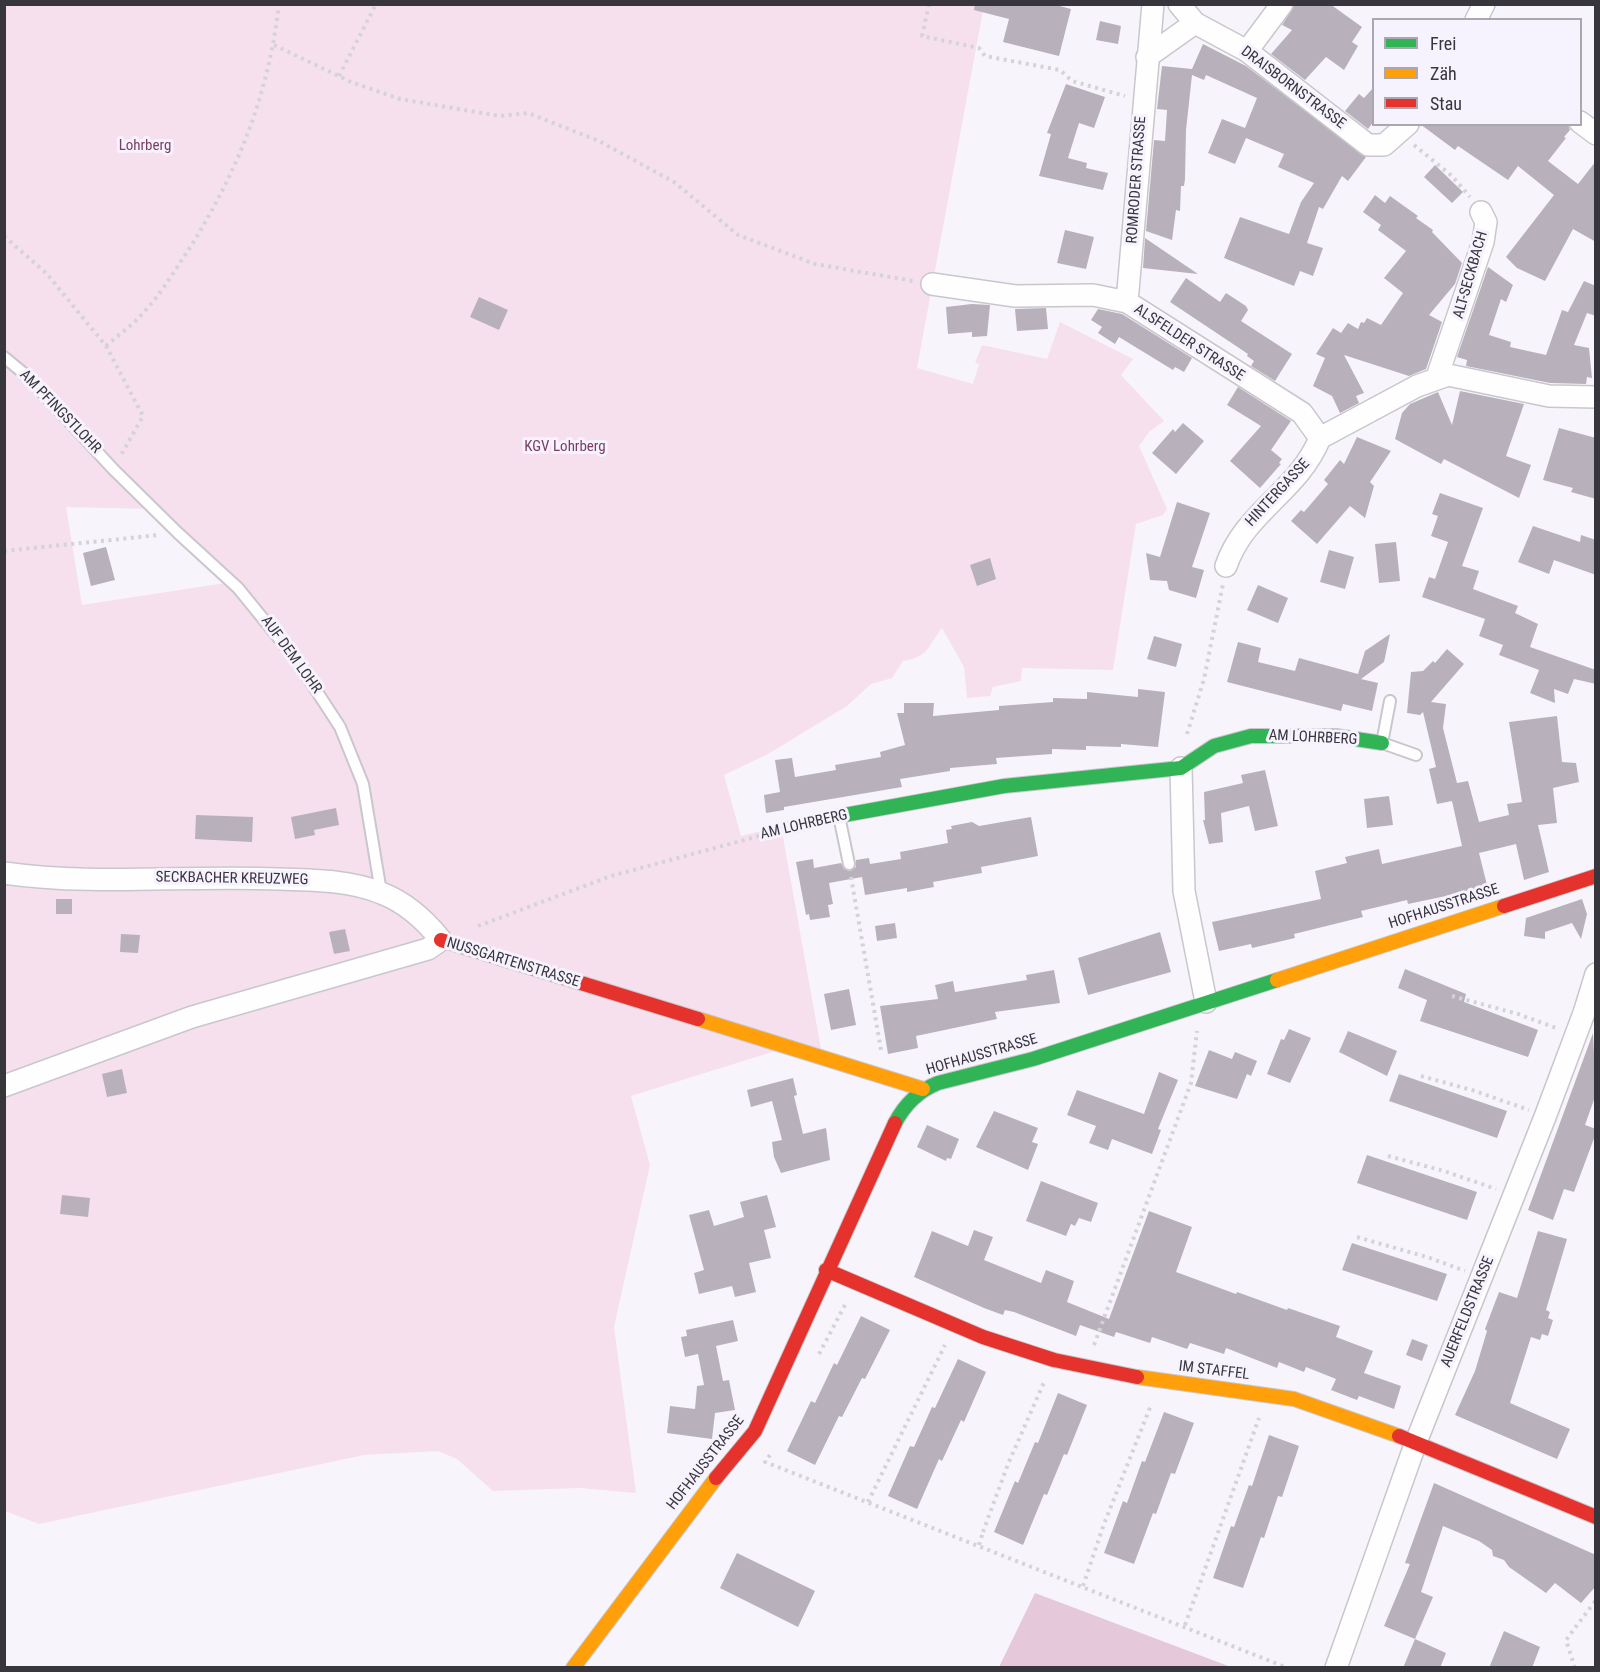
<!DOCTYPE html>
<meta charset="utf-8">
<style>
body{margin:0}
#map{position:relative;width:1600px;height:1672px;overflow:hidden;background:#f7f5fb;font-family:"Roboto Condensed",sans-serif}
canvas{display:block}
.frame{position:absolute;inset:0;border:6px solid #38363d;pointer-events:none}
.legend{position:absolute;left:1372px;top:18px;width:210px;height:108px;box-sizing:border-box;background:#f6f2fe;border:2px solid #aaa7b1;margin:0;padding:8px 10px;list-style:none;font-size:18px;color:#38363d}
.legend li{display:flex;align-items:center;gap:12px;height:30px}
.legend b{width:30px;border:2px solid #aaa7b1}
</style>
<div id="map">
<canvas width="1600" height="1672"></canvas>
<div class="frame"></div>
<ul class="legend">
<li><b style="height:8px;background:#30b455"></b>Frei</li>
<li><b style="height:8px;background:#ff9f0a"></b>Zäh</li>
<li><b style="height:8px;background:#e5322d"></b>Stau</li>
</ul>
</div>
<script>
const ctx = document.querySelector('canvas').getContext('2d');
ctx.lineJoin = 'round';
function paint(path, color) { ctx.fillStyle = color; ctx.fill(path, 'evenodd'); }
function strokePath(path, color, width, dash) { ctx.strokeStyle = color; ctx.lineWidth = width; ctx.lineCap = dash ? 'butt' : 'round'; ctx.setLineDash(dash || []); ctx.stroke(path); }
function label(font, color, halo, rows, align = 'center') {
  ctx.font = font + ' "Roboto Condensed",sans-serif'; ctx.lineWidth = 6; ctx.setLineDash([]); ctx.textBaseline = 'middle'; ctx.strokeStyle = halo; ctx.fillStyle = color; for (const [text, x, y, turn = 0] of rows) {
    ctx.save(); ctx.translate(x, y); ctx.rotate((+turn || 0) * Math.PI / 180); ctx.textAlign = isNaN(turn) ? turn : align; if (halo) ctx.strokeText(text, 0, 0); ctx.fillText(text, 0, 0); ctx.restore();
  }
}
paint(new Path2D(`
 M4 5H984L917 368 973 384 979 364 975 363 982 345 1047 359 1060 322 1133 359 1121 375 1164 421 1149 432 1139 446 1167 509 1163 515 1136 524 1113 670 1022 668 1021 681 993 687 990 696 967 698 964 667 942 628C927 647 930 656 903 661L892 678 871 684 847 706 768 754 724 775 741 836 781 826 821 1049 801 1043 631 1096 650 1165 614 1327 636 1493 580 1488 493 1491 457 1459 438 1451 364 1455 39 1524 5 1511ZM66 507 153 509 225 583 82 605Z`), '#f6e0ed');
paint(new Path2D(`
 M1035 1593 1231 1667H999Z`), '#e5c8d9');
paint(new Path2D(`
 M975 4H1052L1071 9 1059 56 1003 42 1009 19 974 10Z
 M1295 4H1330L1362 27 1352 42 1358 46 1344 70 1326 57 1305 80 1271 54 1292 30 1282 25Z
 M1100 21 1121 26 1118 44 1096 40Z
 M1203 44 1246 66 1366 157 1348 181 1342 176 1323 209 1319 207 1307 243 1323 248 1313 276 1300 271 1294 286 1224 258 1240 217 1289 234 1301 202 1314 183 1278 167 1284 154 1246 138 1235 164 1208 153 1222 119 1245 128 1257 98 1206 75 1204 80 1192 75 1186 130 1185 179 1184 186H1181L1180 211 1176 210 1172 240 1146 231 1154 140 1165 141 1167 110 1157 109 1162 66 1192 69Z
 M1066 84 1105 97 1094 128 1079 123 1068 158 1087 163 1086 168 1108 173 1103 190 1039 176 1051 134 1047 133Z
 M1374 87V121L1368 129 1345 111 1359 94 1364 98Z
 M1420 124H1568L1570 130 1564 137 1566 138 1548 161 1578 184 1596 161V242L1573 229 1545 281 1517 268 1506 257 1554 195 1518 166 1508 180 1458 146 1455 150Z
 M1435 165 1463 192 1452 203 1424 177Z
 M1375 195 1385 203 1390 196 1418 216 1416 218 1433 230 1432 232 1462 263 1455 284 1429 315 1442 322 1426 369 1409 376 1344 355 1364 393 1356 396 1359 403 1340 413 1332 396 1313 386 1325 358 1316 354 1333 328 1341 333 1348 323 1358 329 1361 322 1364 323 1367 318 1381 325 1403 293 1384 278 1406 251 1378 230 1381 225 1363 212Z
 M1065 230 1094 237 1086 269 1057 263Z
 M1145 238 1198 274 1143 268Z
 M1488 267 1513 285 1506 302 1501 299 1489 335 1511 342 1510 347 1546 355 1562 310 1568 312 1584 281 1596 286V316L1587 313 1574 345 1589 348 1592 378 1587 377 1586 384 1550 383 1466 366 1467 360 1457 357Z
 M1186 278 1220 302 1226 293 1246 306 1248 310 1241 321 1292 354 1275 381 1251 366 1254 361 1247 356 1248 354 1170 302Z
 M479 297 508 310 499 330 470 317Z
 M972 304 990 305 987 336 972 337V332L948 334 946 307Z
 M1046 308 1048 329 1017 331 1015 309Z
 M1098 309 1122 314 1192 358 1184 372 1175 367 1173 370 1119 337 1115 344 1098 333 1102 327 1091 320Z
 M1238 387 1291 421 1271 450 1282 459 1279 463 1281 464 1260 488 1230 461 1261 426 1227 405Z
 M1460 391 1524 404 1506 456 1531 465 1519 498 1444 459 1441 464 1395 439 1402 413 1410 404 1438 392 1452 425Z
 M1183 423 1204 441 1176 474 1152 453 1173 429 1175 432Z
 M1559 428 1596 438V499L1571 492 1573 488 1543 480Z
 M1357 437 1391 451 1370 482 1374 486 1365 518 1350 506 1317 544 1291 521 1301 510 1304 512 1328 484 1324 480 1340 460 1344 464Z
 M1440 493 1483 508 1462 566 1479 571 1473 589 1518 606 1515 613 1538 624 1530 647 1596 670V684L1574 679 1568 694 1554 689 1555 703 1530 693 1539 670 1499 655 1503 645 1479 636 1485 619 1422 597 1429 577 1435 579 1448 542 1431 536 1438 516 1432 514Z
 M1177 502 1210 513 1192 567 1204 570 1196 598 1169 590 1167 581 1150 580 1146 553 1160 557Z
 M1533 526 1580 542 1581 535 1596 540V575L1554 560 1549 574 1518 562Z
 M1396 542 1400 581 1379 583 1375 544Z
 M106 547 115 580 91 586 83 553Z
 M1329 550 1354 557 1345 589 1320 582Z
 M990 558 996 579 977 586 970 565Z
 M1258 585 1288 598 1278 623 1247 610Z
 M1390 634 1384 662 1361 679 1378 683 1372 711 1343 704 1341 711 1227 682 1238 642 1261 648 1258 662 1295 671 1299 658 1358 674 1365 651Z
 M1154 636 1182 644 1176 667 1147 659Z
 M1447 649 1464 664 1431 702 1446 704 1443 728 1457 783 1468 781 1479 822 1509 815 1507 804 1522 802 1509 722 1557 716 1562 762 1576 763 1579 782 1553 788 1557 823 1538 825 1549 872 1524 880 1516 844 1479 853 1487 885 1480 887 1482 893 1467 899 1465 892 1408 904 1407 900 1361 911 1363 917 1294 934 1295 938 1252 948 1251 944 1219 951 1212 922 1321 899 1315 871 1347 863 1345 857 1379 849 1382 864 1462 846 1452 801 1437 804 1429 769 1436 767 1423 712 1420 715 1407 713 1411 672 1423 671 1433 661 1435 663Z
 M1138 689 1165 692 1158 747 1121 744V747L1086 746V750L1052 749V754L996 758 997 764 950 768V771L900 779 902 787 784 807V810L766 813 764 795 780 792 775 760 792 758 795 777 836 770 835 765 881 757 880 752 905 745 897 713H904V703H934L933 716 999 710V706L1053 702V698L1087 699V692L1138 697Z
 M1265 770 1278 826 1255 831 1249 806 1221 813 1223 842 1209 844 1203 820H1205L1204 792 1243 783 1241 775Z
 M1389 796 1393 825 1367 828 1364 799Z
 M336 808 339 825 314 830 315 835 295 839 291 817Z
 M196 815 253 817 252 842 195 839Z
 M1031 817 1038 856 981 867 982 873 933 882 934 887 907 892V888L865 895 862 877 829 883 833 904 828 905 830 917 810 920 809 914 806 915 796 862 813 859 814 868 841 863 844 869 850 871 856 867V860L869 858 870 864 901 859 900 852 948 843 946 830 952 829 951 826 972 822 979 826Z
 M56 899H72V914H56Z
 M1582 899 1587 914 1581 939 1572 923 1545 932V939L1524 936 1526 918Z
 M895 923 897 938 877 941 875 926Z
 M345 929 350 951 334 954 329 932Z
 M1160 932 1171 972 1088 995 1078 958Z
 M121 934 140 935 138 953 120 952Z
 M1405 969 1466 994 1464 1002 1538 1030 1528 1057 1420 1021 1427 1000 1398 988Z
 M1054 970 1060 1003 995 1012 997 1019 916 1036 918 1048 888 1054 880 1006 938 999 935 985 953 981 955 992 1027 980 1026 975Z
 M849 989 856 1025 831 1030 824 994Z
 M1289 1029 1311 1038 1290 1083 1267 1074 1281 1039 1284 1040Z
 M1348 1031 1397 1051 1387 1076 1339 1052Z
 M1593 1033 1596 1094 1585 1125 1596 1129V1133L1574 1192 1564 1189 1553 1220 1528 1210Z
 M1209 1050 1232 1059 1235 1052 1257 1061 1251 1076 1247 1074 1237 1099 1195 1086Z
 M122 1069 127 1093 107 1097 102 1074Z
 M1159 1072 1178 1080 1158 1129 1161 1130 1152 1154 1112 1139 1108 1150 1089 1143 1096 1126 1067 1115 1077 1090 1144 1114Z
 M1399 1074 1507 1111 1497 1138 1389 1101Z
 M793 1078 797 1095 794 1096 803 1134 826 1128 830 1160 781 1173 774 1157 772 1142 782 1140 772 1101 751 1107 747 1090Z
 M994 1111 1038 1128 1032 1142 1038 1144 1028 1170 976 1147Z
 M927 1125 959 1139 951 1159 947 1158 946 1161 917 1147Z
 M1367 1155 1477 1192 1467 1220 1357 1183Z
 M1041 1181 1098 1203 1091 1222 1079 1218 1075 1226 1071 1224 1066 1236 1026 1221Z
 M62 1195 90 1198 88 1217 60 1214Z
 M767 1195 776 1227 764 1230 771 1258 749 1263 756 1292 735 1297 732 1286 699 1294 694 1273 704 1270 689 1215 709 1210 714 1226 744 1217 740 1202Z
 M1149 1211 1192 1227 1176 1272 1236 1294 1237 1292 1287 1310 1288 1308 1340 1326 1336 1337 1373 1351 1364 1373 1401 1386 1394 1409 1359 1396 1357 1400 1331 1390 1336 1379 1306 1367 1304 1372 1279 1362 1277 1368 1226 1348 1224 1354 1190 1343 1187 1349 1152 1337 1150 1343 1116 1332 1114 1337 1080 1325 1076 1336 1014 1312 1005 1310 1003 1315 984 1308 914 1277 932 1231 968 1246 974 1230 993 1237 984 1260 1041 1283 1046 1270 1074 1281 1067 1302 1109 1319Z
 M1538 1231 1567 1239 1546 1310 1550 1312 1548 1318 1553 1320 1548 1336 1542 1334 1540 1340 1531 1337 1510 1403 1570 1429 1557 1459 1455 1415 1475 1371 1487 1331 1485 1329 1499 1292 1517 1298Z
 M1352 1243 1447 1274 1437 1301 1342 1270Z
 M861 1316 890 1330 865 1379 862 1378 842 1417 839 1416 815 1465 787 1451 811 1401 815 1403 834 1363 837 1365Z
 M733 1320 738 1341 716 1346 723 1381 729 1380 735 1410 715 1413 712 1439 667 1433 670 1406 695 1409 697 1386 704 1385 698 1354 685 1357 681 1337 687 1336 686 1330Z
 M1412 1339 1428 1345 1422 1361 1406 1355Z
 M958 1359 986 1372 964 1422 961 1420 942 1461 939 1459 917 1509 888 1496 910 1446 914 1447 932 1407 935 1408Z
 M1058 1393 1087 1405 1067 1455 1064 1454 1047 1495 1044 1494 1023 1545 994 1532 1015 1481 1018 1483 1035 1442 1038 1443Z
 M1164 1412 1194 1423 1175 1474 1171 1473 1156 1514 1153 1513 1134 1564 1104 1553 1123 1501 1127 1503 1142 1461 1145 1462Z
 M1269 1435 1299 1446 1282 1497 1278 1496 1264 1538 1261 1537 1243 1588 1213 1578 1231 1526 1234 1527 1249 1485 1252 1486Z
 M1434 1483 1596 1555V1586L1581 1603 1555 1583 1546 1593 1509 1567 1504 1560 1493 1556 1492 1550 1479 1541 1443 1526 1421 1592 1433 1597 1415 1639 1384 1626 1410 1564 1405 1563Z
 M737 1553 815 1591 798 1627 720 1588Z
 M1504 1631 1540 1647 1532 1668H1489Z
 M1415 1639 1446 1653 1440 1668H1403Z`), '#b8b1bb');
const lane = new Path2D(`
 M4 357 27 376 113 469 178 533 238 588 295 658 340 727 363 784 381 892
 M1390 701 1382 743 1416 755
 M788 828 839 816 849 864`);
const street = new Path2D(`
 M1179 4 1195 23 1247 51 1368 145H1384L1408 124
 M1476 20 1484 4
 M1247 51 1282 4
 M1147 57 1195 23
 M1580 122 1596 134
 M932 284 1015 296 1093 295 1127 302 1302 413 1320 438
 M1127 302 1153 4
 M1437 377 1483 242 1486 222 1481 212
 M1226 566C1245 511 1298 492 1320 438L1417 386 1448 375 1549 396 1596 397
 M1181 768 1184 891 1206 1002
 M4 873C94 886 187 875 278 879 312 880 349 880 381 893 405 902 425 920 441 940L428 949 192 1017 4 1086
 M1336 1668 1416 1442 1545 1117 1584 1013 1596 974`);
const fast = new Path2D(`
 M839 816 1004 786 1181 768 1214 746 1251 736H1336L1382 743
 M895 1123C905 1104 918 1091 938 1083L1033 1059 1277 980`);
const slow = new Path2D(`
 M1277 980 1504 906
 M698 1019 923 1089
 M1137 1377 1294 1399 1399 1436
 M573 1668 716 1478`);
const jam = new Path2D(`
 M1504 906 1596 876
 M441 940 698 1019
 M826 1270 983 1337 1054 1360 1137 1377
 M1399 1436 1596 1517
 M716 1478 755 1431 895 1123`);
strokePath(lane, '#c9c7cd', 14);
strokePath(street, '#c9c7cd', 24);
strokePath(fast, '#c9c7cd', 16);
strokePath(slow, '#c9c7cd', 16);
strokePath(jam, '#c9c7cd', 16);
strokePath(new Path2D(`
 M929 4 922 36 979 48 985 56 1060 70 1072 81 1125 96
 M274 45 351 82 400 99 500 116 528 113 599 141 674 182 738 235 815 264 913 281
 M339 76 376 4
 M1414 145 1452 176 1470 197
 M4 236 47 274 106 346 143 416 121 455
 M106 346C118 335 133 325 143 313 162 293 176 268 191 246 239 168 268 96 279 4
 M4 551 159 535
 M1187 734 1204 679 1223 584
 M851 877 881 1050
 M478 926 611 876 774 832
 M1452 996 1518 1014 1559 1029
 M1421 1076 1475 1091 1529 1110
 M1388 1156 1444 1171 1496 1189
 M1357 1237 1430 1258 1465 1271
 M1094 1345 1191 1083 1197 1031
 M819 1354 845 1305
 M770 1455 765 1462 1288 1668
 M868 1502 945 1345
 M983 1532 1008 1464 1045 1380
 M979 1545 983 1532
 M1083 1586 1104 1524 1151 1405
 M1185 1625 1259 1418
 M1575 1668 1566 1640 1596 1600`), '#d4d3d7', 4, [3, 4.5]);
strokePath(lane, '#fefefe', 10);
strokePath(street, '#fefefe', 21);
strokePath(fast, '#30b455', 14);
strokePath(slow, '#ff9f0a', 14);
strokePath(jam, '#e5322d', 14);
label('15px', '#38363d', '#f6f2fe', [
 ["DRAISBORNSTRASSE",1293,88,37],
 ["ROMRODER STRASSE",1137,180,-86],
 ["ALT-SECKBACH",1471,275,-74],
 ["ALSFELDER STRASSE",1189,343,33],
 ["AM PFINGSTLOHR",60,412,46],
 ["HINTERGASSE",1278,493,-47],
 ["AUF DEM LOHR",291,655,54],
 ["AM LOHRBERG",1313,738,3],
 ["AM LOHRBERG",804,825,-13],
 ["SECKBACHER KREUZWEG",232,879,1],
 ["HOFHAUSSTRASSE",1444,907,-18],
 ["NUSSGARTENSTRASSE",513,963,17],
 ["HOFHAUSSTRASSE",982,1055,-16],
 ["AUERFELDSTRASSE",1468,1312,-68],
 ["IM STAFFEL",1214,1371,7],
 ["HOFHAUSSTRASSE",706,1463,-52]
]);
label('15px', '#7c3d61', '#f6f2fe', [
 ["Lohrberg",145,146],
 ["KGV Lohrberg",565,447]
]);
</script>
